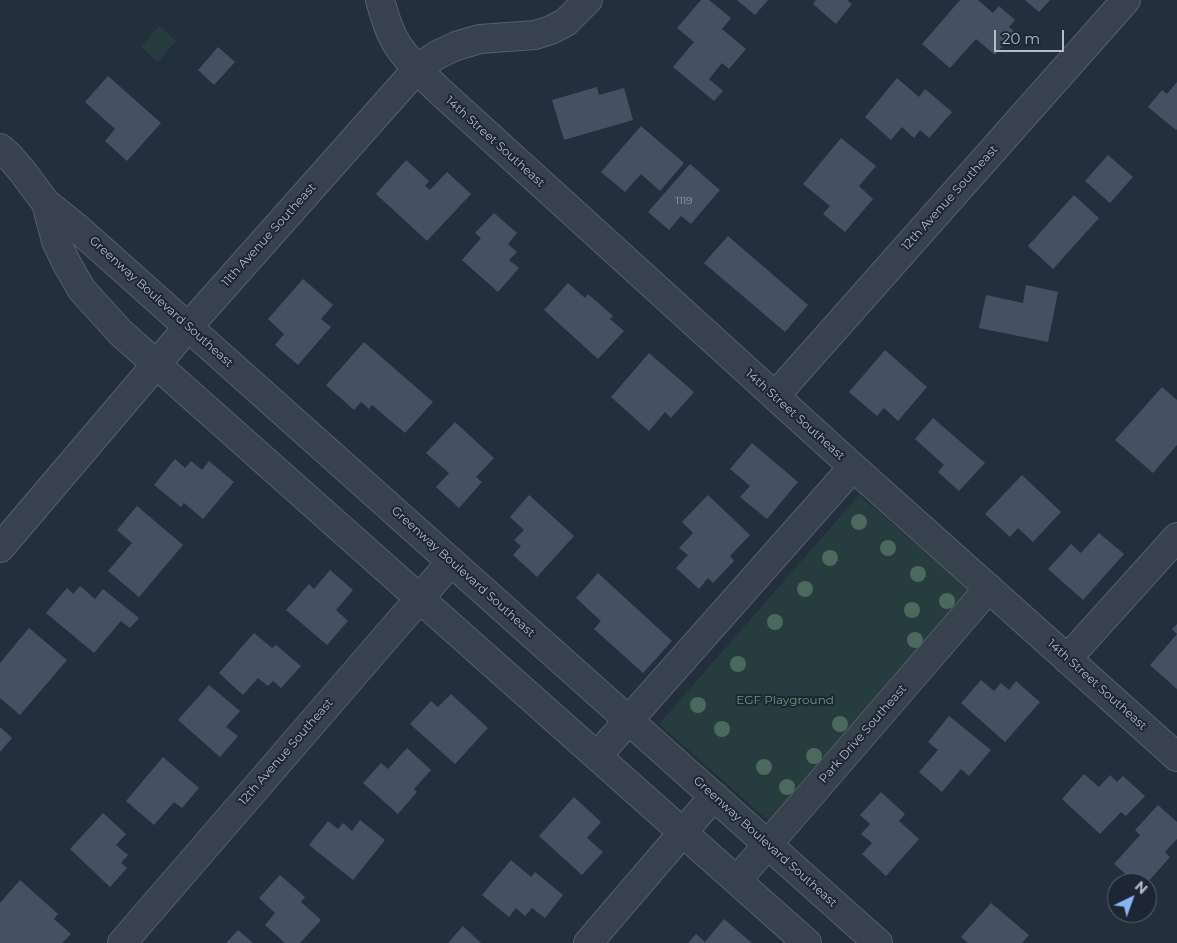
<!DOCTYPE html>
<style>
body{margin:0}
#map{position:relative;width:1177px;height:943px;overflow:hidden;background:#242f3e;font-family:Montserrat,sans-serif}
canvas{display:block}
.north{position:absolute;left:1107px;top:873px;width:50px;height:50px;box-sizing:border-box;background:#1d2633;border:1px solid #59626f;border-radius:50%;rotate:42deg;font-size:14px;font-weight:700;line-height:20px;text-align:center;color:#b4bcc9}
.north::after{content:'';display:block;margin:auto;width:18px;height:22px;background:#8ab4f8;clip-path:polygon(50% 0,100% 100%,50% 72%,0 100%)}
.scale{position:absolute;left:994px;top:30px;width:70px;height:22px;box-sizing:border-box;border:2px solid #b4bcc9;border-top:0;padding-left:6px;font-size:15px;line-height:18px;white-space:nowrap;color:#b4bcc9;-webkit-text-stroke:4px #1d2633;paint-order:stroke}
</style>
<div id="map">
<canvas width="1177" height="943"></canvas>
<div class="north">N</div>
<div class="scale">20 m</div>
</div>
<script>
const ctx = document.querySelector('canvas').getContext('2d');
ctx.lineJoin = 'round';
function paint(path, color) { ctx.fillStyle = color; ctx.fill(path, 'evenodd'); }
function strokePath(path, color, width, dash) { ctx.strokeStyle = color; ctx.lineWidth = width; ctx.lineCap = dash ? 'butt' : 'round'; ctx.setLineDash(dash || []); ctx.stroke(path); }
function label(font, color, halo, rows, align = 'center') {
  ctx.font = font + ' Montserrat,sans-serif'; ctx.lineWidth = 4; ctx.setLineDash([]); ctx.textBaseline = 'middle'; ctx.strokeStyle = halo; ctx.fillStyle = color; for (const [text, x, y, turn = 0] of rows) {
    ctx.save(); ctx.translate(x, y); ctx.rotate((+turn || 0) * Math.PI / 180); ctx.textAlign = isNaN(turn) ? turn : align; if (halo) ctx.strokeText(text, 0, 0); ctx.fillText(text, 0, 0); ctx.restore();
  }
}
paint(new Path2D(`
 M159 26 176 41 158 62 141 47Z
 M859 495 976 596 778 829 659 724Z`), '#263c3f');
paint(new Path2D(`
 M701 0H709L731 18 722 29 746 49 729 69 722 63 709 79 723 91 714 101 673 67 694 42 677 28Z
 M737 0H768L755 15Z
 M816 0H847L852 4 836 24 813 4Z
 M960 0H978L993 13 999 6 1015 20 1009 27 1015 32 995 55 976 39 950 68 922 44Z
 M1025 0H1050L1039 12Z
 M218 47 235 62 214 85 198 70Z
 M108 76 161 123 127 161 105 141 115 129 85 102Z
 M897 78 919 97 925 89 952 112 929 138 920 130 914 138 902 127 891 140 865 117Z
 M1177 82V129L1176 130 1148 107 1162 90 1167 94Z
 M597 87 599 95 624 88 633 120 564 140 552 100Z
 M641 126 684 163 660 191 641 174 625 192 601 172Z
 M841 138 876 166 859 186 873 199 845 232 823 214 830 206 803 184Z
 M1108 155 1133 177 1110 203 1085 181Z
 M406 160 429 181 425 186 430 190 447 172 471 194 427 241 376 194Z
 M690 164 720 190 691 224 681 216 669 230 648 212Z
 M1074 195 1099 218 1053 269 1028 246Z
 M494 213 517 233 508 244 517 252 509 260 519 268 498 292 462 260 481 238 475 233Z
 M728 236 808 305 785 332 704 263Z
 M303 279 333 305 321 319 331 327 298 365 275 345 284 334 268 319Z
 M568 283 585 298 588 294 613 316 610 319 624 331 598 359 544 310Z
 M1026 285 1058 292 1048 342 979 328 986 295 1023 303Z
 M364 342 433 402 405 433 372 405 369 409 361 402 354 410 326 385Z
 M885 350 927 387 898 421 884 408 877 416 849 392Z
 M649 353 694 392 671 418 665 412 649 431 611 397Z
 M1162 387 1177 400V445L1153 473 1115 440Z
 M933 418 985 463 959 491 938 472 944 465 915 439Z
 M455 422 494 458 476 477 482 482 459 508 436 487 449 473 426 453Z
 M752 443 798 482 767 519 740 497 750 486 730 469Z
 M175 459 185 468 191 461 202 470 209 461 234 482 203 519 184 503 181 507 154 485Z
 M1022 475 1061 512 1033 542 1018 528 1010 537 985 514Z
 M529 495 574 536 537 577 513 555 521 546 514 540 524 530 510 517Z
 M708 495 750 535 730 556 734 561 713 583 708 578 699 589 676 568 688 555 679 548 693 533 682 522Z
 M137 506 183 545 139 597 108 571 132 543 117 530Z
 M1099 533 1124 554 1083 600 1048 569 1071 544 1081 553Z
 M330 570 353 590 336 610 348 621 327 645 286 610 309 584 314 589Z
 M598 573 672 641 643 673 594 629 601 621 576 598Z
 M80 586 95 599 103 589 139 618 130 628 121 621 94 653 46 613 67 588 73 594Z
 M1177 624V689L1150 665 1177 634 1172 629Z
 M29 628 67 660 20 715 0 698V663Z
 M254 633 272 648 276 645 301 666 281 688 273 681 268 686 258 678 243 695 219 673Z
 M981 680 994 691 1001 683 1009 690 1016 681 1040 702 1005 742 961 703Z
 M209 685 240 711 226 727 238 736 220 757 178 720Z
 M451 694 488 728 455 764 410 724 431 701 438 707Z
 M949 716 991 750 969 776 961 769 942 792 919 772 938 750 928 742Z
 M0 727 12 738 0 752Z
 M407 748 431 770 414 789 417 792 398 814 363 783 381 763 388 769Z
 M163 757 199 788 182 808 174 802 154 825 126 801Z
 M1084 774 1099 787 1110 775 1117 782 1123 776 1145 796 1126 816 1121 812 1100 834 1062 799Z
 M881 792 905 814 899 821 919 839 886 876 862 854 872 843 861 834 870 824 860 815Z
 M574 797 601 822 587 838 603 852 582 875 539 836Z
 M1158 805 1177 822V839L1165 852 1170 857 1147 883H1136L1114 864 1140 835 1135 830Z
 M103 813 126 834 116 845 128 855 121 863 127 868 110 887 70 849Z
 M360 820 385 840 353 880 309 845 328 821 338 829 343 823 352 831Z
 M511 860 531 877 535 872 563 895 545 918 532 908 525 916 516 908 509 917 482 895Z
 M280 875 305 897 301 902 321 920 300 943H285L265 925 275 913 259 898Z
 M20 880 58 914 54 919 71 934 62 943H0V903Z
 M991 903 1029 935 1022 943H968L961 937Z
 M724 919 752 943H688L696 934 705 942Z
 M463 926 481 943H448Z
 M238 930 253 943H226Z`), '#455162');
const minor = new Path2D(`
 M380 0C385 17 390 36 401 50 413 67 429 81 444 95L853 467 1177 757
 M0 148 10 157 22 171 46 203 76 227 103 251 878 943
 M46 203 56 241 68 266 82 290 120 332 807 943
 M775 396 1126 0
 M0 548 188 327 417 69 437 55 456 46 480 39 535 35 551 30 566 22 588 0
 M1067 659 1177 537
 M597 756 853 467
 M737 880 989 588
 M122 943 451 562
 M588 943 714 796`);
strokePath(minor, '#565f6c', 30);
strokePath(minor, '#38414e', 28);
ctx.fillStyle = '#4b6a5d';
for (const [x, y] of [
 [859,522],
 [888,548],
 [830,558],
 [918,574],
 [805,589],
 [947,601],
 [912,610],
 [775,622],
 [915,640],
 [738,664],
 [698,705],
 [840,724],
 [722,729],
 [814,756],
 [764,767],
 [787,787]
]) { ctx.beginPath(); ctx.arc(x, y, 8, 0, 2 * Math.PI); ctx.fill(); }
label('10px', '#98a1af', null, [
 ["1119",684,201]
]);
label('12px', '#b4bcc9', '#1d2633', [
 ["14th Street Southeast",495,142,42],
 ["12th Avenue Southeast",950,198,-48],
 ["11th Avenue Southeast",269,235,-48],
 ["Greenway Boulevard Southeast",161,302,42],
 ["14th Street Southeast",795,415,42],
 ["Greenway Boulevard Southeast",463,572,42],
 ["14th Street Southeast",1097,685,42],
 ["Park Drive Southeast",863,734,-49],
 ["12th Avenue Southeast",286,752,-49],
 ["Greenway Boulevard Southeast",765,842,42]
]);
label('12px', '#6b9a76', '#1d2633', [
 ["EGF Playground",785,700]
]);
</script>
